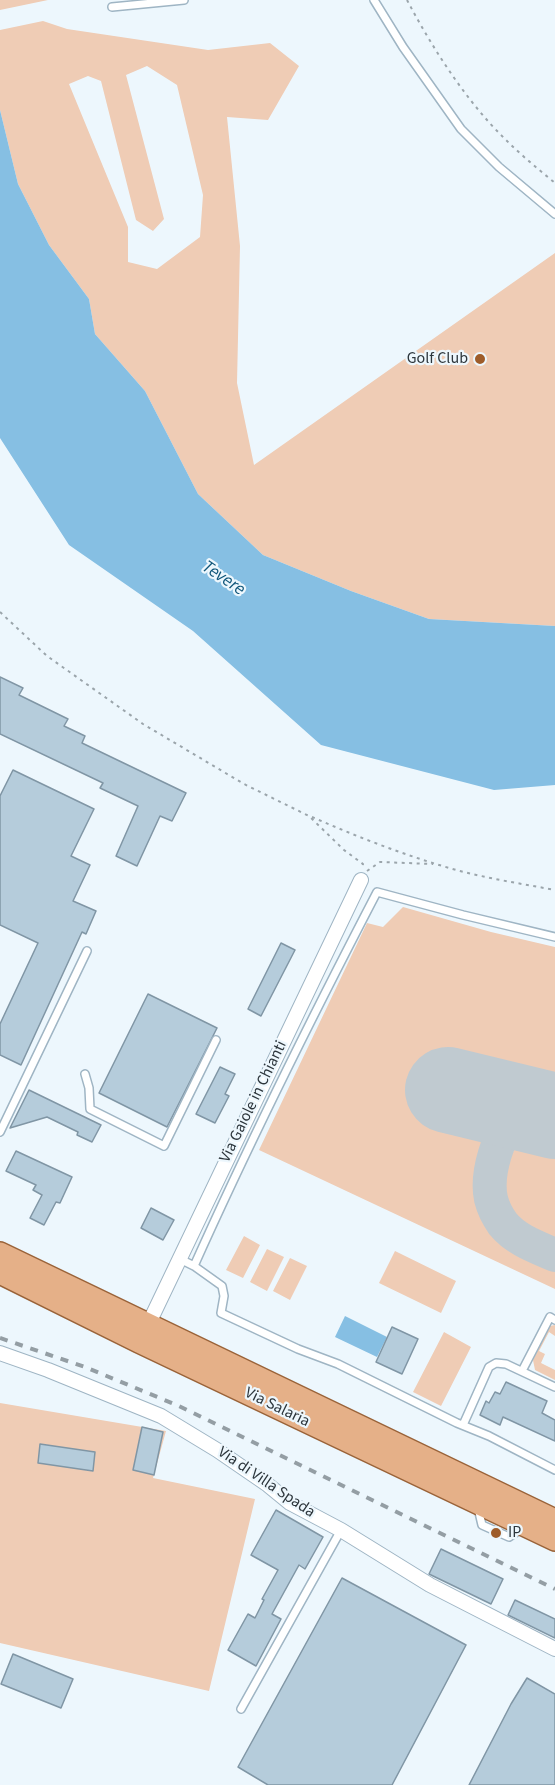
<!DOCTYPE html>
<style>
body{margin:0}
canvas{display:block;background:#edf7fd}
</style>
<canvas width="555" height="1785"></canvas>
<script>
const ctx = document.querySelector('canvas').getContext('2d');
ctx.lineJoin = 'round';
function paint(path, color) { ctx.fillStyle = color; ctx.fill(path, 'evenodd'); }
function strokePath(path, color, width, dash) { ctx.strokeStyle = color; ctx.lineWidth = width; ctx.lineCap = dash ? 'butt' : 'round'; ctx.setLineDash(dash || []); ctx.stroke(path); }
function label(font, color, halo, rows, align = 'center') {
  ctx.font = font + ' "Source Sans 3",sans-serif'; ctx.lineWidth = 4.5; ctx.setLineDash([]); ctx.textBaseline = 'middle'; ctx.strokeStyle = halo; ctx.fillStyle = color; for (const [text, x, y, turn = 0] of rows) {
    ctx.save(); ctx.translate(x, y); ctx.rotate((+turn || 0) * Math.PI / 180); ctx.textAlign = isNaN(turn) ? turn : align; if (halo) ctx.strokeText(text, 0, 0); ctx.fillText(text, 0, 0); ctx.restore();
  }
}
paint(new Path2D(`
 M0 0H48L0 10Z
 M43 21 67 29 208 50 270 43 299 66 268 120 227 117 240 246 237 383 254 465 555 253V626L429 619 351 591 263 555 198 494 145 391 95 334 89 299 49 245 18 184 0 110V30ZM147 66 177 85 203 195 200 237 157 269 128 262V227L69 84 88 76 101 81 136 220 153 231 164 219 126 75Z
 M403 907 491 932 555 947V1083L444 1057 427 1118 478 1129 485 1137C484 1152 480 1165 479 1179 477 1204 488 1231 508 1245 521 1255 541 1261 555 1268V1289L259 1150 367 923 383 927Z
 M528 1140 555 1146V1242L521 1224 510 1210 505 1198 506 1166 514 1150 519 1144Z
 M244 1236 260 1245 243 1278 226 1270Z
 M267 1249 284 1257 267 1291 250 1282Z
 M395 1251 456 1281 441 1313 379 1283Z
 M290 1258 307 1266 290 1300 273 1291Z
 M555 1325V1336L549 1332 539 1351 545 1354 541 1363 555 1370V1380L535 1370 533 1360 548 1329 550 1326Z
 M444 1332 471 1347 441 1406 413 1392Z
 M0 1403 166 1431 153 1478 255 1499 209 1691 0 1643Z`), '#efccb5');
paint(new Path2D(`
 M0 110 18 184 49 245 89 299 95 334 145 391 198 494 263 555 351 591 429 619 555 626V785L494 790 321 745 193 631 69 545 0 438Z
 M345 1316 387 1337 377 1357 335 1337Z`), '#86bfe3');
strokePath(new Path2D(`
 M540 1113C533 1114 524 1114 518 1118 497 1130 486 1176 491 1199 493 1207 498 1217 503 1224 516 1240 537 1247 555 1255`), '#c0cad0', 34);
strokePath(new Path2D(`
 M448 1090 555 1116`), '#c0cad0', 86);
const building = new Path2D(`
 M0 677 23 688 19 695 68 719 64 726 85 736 82 743 186 793 172 821 160 816 137 866 116 856 138 806 100 788 103 783 0 734Z
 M13 770 94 809 71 856 90 865 73 901 96 911 86 934 82 932 21 1065 0 1055V1024L38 943 0 925V796Z
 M281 943 295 950 261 1016 248 1009Z
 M148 994 217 1028 167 1127 99 1093Z
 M220 1067 235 1074 225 1094 229 1096 215 1123 196 1114Z
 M29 1090 101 1125 92 1142 77 1135 78 1132 47 1117 10 1128Z
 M16 1151 72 1177 60 1203 56 1202 44 1225 30 1218 42 1195 33 1190 36 1185 6 1171Z
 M151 1208 174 1220 163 1240 141 1228Z
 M392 1327 418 1339 402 1374 376 1362Z
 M506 1382 547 1401 542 1413 555 1420V1441L503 1417 500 1425 480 1415 486 1401 489 1403 495 1392 500 1394Z
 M142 1427 163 1432 154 1475 133 1470Z
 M40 1444 95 1452 93 1471 38 1463Z
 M276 1510 323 1537 305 1569 299 1565 272 1614 281 1619 256 1666 228 1650 248 1614 255 1618 264 1600 262 1599 278 1570 251 1555Z
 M441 1549 503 1579 491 1604 429 1574Z
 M342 1578 466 1645 392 1785H268L238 1767Z
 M515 1600 555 1619V1638L508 1615Z
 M13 1654 73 1679 61 1708 1 1684Z
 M527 1678 555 1694V1785H469L511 1704Z`);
paint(building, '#b5ccdb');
strokePath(building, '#8096a5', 1.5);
const service = new Path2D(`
 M374 0 403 47 461 129 499 167 555 214
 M112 7 184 0
 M85 1074 89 1088 90 1109 164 1146 216 1040
 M0 1132 87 951
 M180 1259 194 1266 222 1286 224 1296 221 1313 298 1349 338 1364 457 1423 489 1436 555 1470
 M194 1266C251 1139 313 1015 377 892L463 915 555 937
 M522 1371 550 1317 555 1320
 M463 1425 489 1367 496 1363 506 1364 555 1387
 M478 1508 482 1525 509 1537 521 1529
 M241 1709 341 1530`);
const minor = new Path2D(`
 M148 1325 361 880
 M0 1353 48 1370 161 1416 217 1450 268 1485 290 1503 341 1530 430 1585 555 1649`);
const primary = new Path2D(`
 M0 1253 555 1520
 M0 1273 139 1342 555 1540`);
strokePath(service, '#9fb5c4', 10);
strokePath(minor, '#9fb5c4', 16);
strokePath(primary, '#9a6339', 24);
strokePath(new Path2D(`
 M407 0C433 49 466 101 506 140 521 155 538 169 555 183
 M0 612 47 656 143 724 244 784 309 816 344 850 363 864 362 869
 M312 817C360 838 409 857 460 871 491 879 523 884 555 890
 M367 871 380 862 433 864`), '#9ba5ab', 2, [3, 4.5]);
strokePath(service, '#fff', 7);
strokePath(minor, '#fff', 14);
strokePath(primary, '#e5b088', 21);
strokePath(new Path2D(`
 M0 1338 85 1367 179 1406 555 1589`), '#949ea4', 4, [8, 8]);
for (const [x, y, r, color] of [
 [480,359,6,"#9e5c2a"],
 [496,1533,6,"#9e5c2a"]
]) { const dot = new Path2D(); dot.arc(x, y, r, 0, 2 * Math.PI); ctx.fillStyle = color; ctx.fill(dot); strokePath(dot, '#edf7fd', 2); }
label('16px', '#2d363c', '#edf7fd', [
 ["Golf Club",468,359],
 ["IP",508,1533,"left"]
], 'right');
label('16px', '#2d363c', '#edf7fd', [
 ["Via Gaiole in Chianti",254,1102,-64],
 ["Via Salaria",277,1408,26],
 ["Via di Villa Spada",266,1483,34]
]);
label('italic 18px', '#10567a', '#edf7fd', [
 ["Tevere",223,579,34]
]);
</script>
